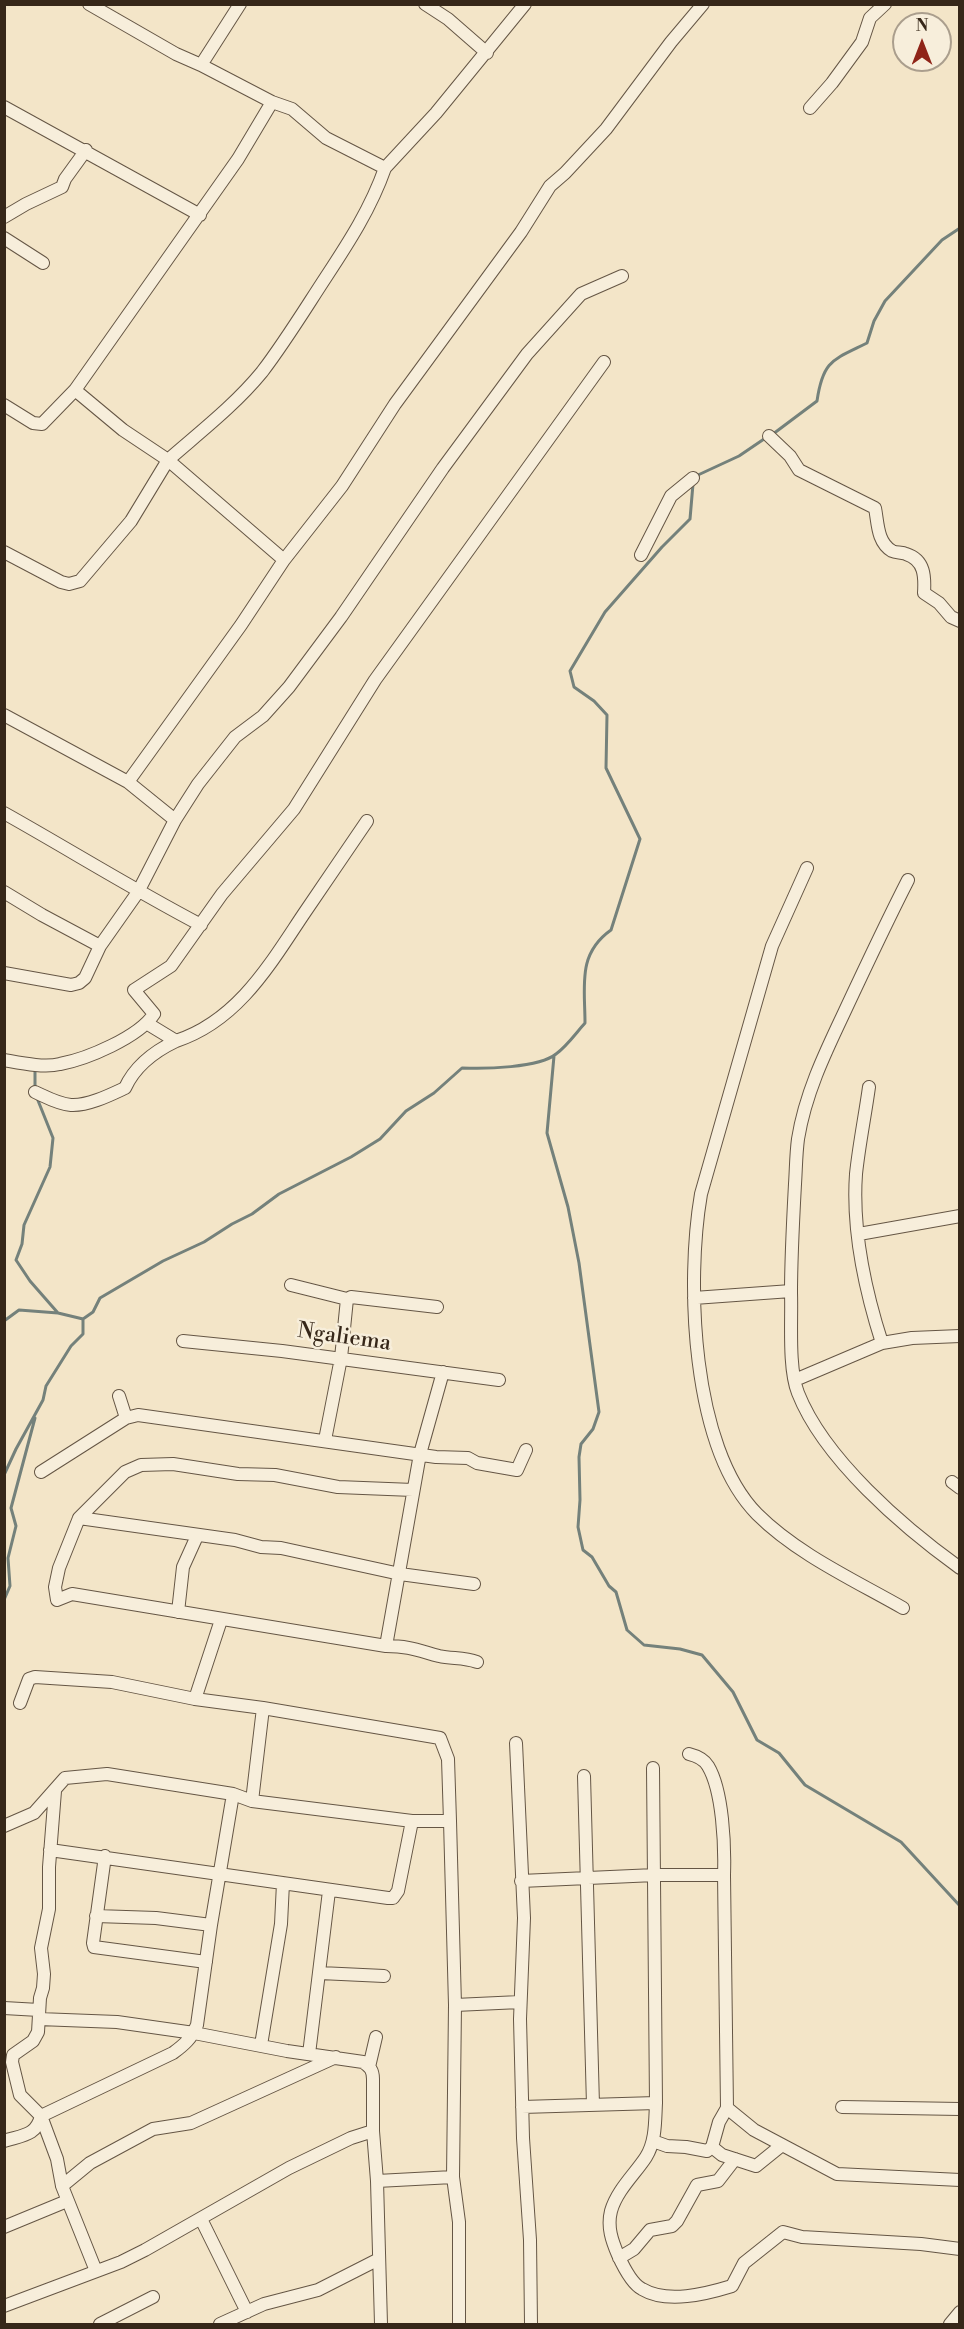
<!DOCTYPE html>
<style>
body{margin:0}
#map{position:relative;width:964px;height:2329px;overflow:hidden;background:#f3e5c8;font-family:"Libre Bodoni",serif}
canvas{display:block}
.frame{position:absolute;inset:0;border:6px solid #362719;pointer-events:none}
.north{position:absolute;left:892px;top:12px;width:60px;height:60px;box-sizing:border-box;background:#f7eedb;border:2px solid #aa9e8d;border-radius:50%;rotate:0deg;font-size:16px;font-weight:700;line-height:24px;text-align:center;color:#362719}
.north::after{content:'';display:block;margin:auto;width:21px;height:27px;background:#8f2418;clip-path:polygon(50% 0,100% 100%,50% 72%,0 100%)}
</style>
<div id="map">
<canvas width="964" height="2329"></canvas>
<div class="frame"></div>
<div class="north">N</div>
</div>
<script>
const ctx = document.querySelector('canvas').getContext('2d');
ctx.lineJoin = 'round';
function strokePath(path, color, width, dash) { ctx.strokeStyle = color; ctx.lineWidth = width; ctx.lineCap = dash ? 'butt' : 'round'; ctx.setLineDash(dash || []); ctx.stroke(path); }
function label(font, color, halo, rows, align = 'center') {
  ctx.font = font + ' "Libre Bodoni",serif'; ctx.lineWidth = 5; ctx.setLineDash([]); ctx.textBaseline = 'middle'; ctx.strokeStyle = halo; ctx.fillStyle = color; for (const [text, x, y, turn = 0] of rows) {
    ctx.save(); ctx.translate(x, y); ctx.rotate((+turn || 0) * Math.PI / 180); ctx.textAlign = isNaN(turn) ? turn : align; if (halo) ctx.strokeText(text, 0, 0); ctx.fillText(text, 0, 0); ctx.restore();
  }
}
strokePath(new Path2D(`
 M773 434 817 401C823 360 833 360 867 343L874 321 885 301 942 240 960 228
 M696 478 698 475 739 456 767 437
 M554 1056 547 1133 568 1207 579 1263 599 1412 593 1429 581 1444 579 1457 580 1500 578 1527 583 1550 592 1557 609 1586 616 1592 627 1630 644 1645 680 1649 702 1655 733 1692 757 1740 779 1753 805 1785 901 1842 960 1906
 M35 1068V1089
 M37 1098 53 1138 50 1167 24 1225 22 1244 16 1260 30 1281 58 1313
 M83 1319 93 1312 100 1298 163 1261 204 1242 232 1224 252 1214 279 1194 351 1157 380 1139 406 1111 434 1093 462 1068C484 1069 539 1068 556 1054 567 1046 576 1033 585 1023 585 986 577 954 611 930L640 839 606 768 607 715 594 701 574 687 570 671 605 612 662 547 690 519 693 484
 M4 1321 19 1310 58 1313 83 1319
 M4 1475 16 1449 43 1400 46 1386 71 1346 83 1334V1319
 M4 1600 10 1586 8 1558 16 1526 11 1508 35 1418`), '#74817b', 3);
const minor = new Path2D(`
 M89 4 176 54 201 65 272 102 292 109 326 138 385 168 436 113 525 4
 M425 4 448 19 487 53
 M201 65 240 4
 M4 107 200 215
 M810 108 832 83 862 42 870 18 885 4
 M4 217 26 204 62 187 65 179 86 150
 M4 238 43 263
 M75 390 123 430 168 460C200 432 235 405 262 372 285 342 305 309 326 277 349 242 371 208 385 168
 M4 405 33 423 42 424 75 390 238 159 272 102
 M769 436 790 456 799 470 875 508C878 523 877 542 892 551 896 553 902 552 906 554 925 560 925 577 924 593L939 603 951 617 960 621
 M4 552 61 582 69 584 80 581 131 521 168 460 284 560
 M641 555 671 496 693 478
 M4 715 128 782 175 820
 M128 782 241 625 284 560 342 486 395 404 521 232 550 186 565 173 606 129 671 42 703 4
 M4 813C70 850 134 890 201 925
 M807 868 772 946 701 1194C686 1281 691 1447 757 1514 797 1554 854 1580 903 1608
 M908 880C885 925 864 970 843 1015 824 1055 805 1095 798 1139 796 1154 796 1169 795 1184 793 1221 791 1257 791 1293 792 1320 788 1368 798 1393 824 1459 903 1527 960 1568
 M4 892 42 915 100 946
 M4 973 71 985 79 983 85 978 100 946 138 892 175 820 198 784 235 737 263 716 289 687 341 617 443 468 527 354 581 294 622 276
 M148 1024 176 1041C237 1021 269 966 303 915 324 884 346 852 367 821
 M4 1060C21 1063 44 1068 60 1064 87 1059 139 1037 154 1014L134 990 171 966 222 894 294 809 375 680 604 362
 M869 1087C865 1116 859 1145 856 1174 852 1230 865 1290 882 1343
 M35 1092C46 1097 58 1104 71 1105 88 1106 110 1095 125 1088 135 1066 155 1051 176 1041
 M859 1234 960 1216
 M291 1285 347 1299
 M694 1298 791 1291
 M183 1341 282 1351 499 1380
 M795 1380 882 1343 912 1338 960 1336
 M119 1396 126 1418 138 1415 436 1457 468 1458 477 1463 517 1470 526 1450
 M325 1440 341 1358 347 1299 351 1297 437 1307
 M41 1472 126 1418
 M952 1482 960 1488
 M413 1490 338 1487 275 1475 238 1474 173 1464 141 1465 125 1472 79 1518 59 1568 55 1587 57 1600 72 1594 386 1646C409 1646 417 1650 439 1656 452 1659 464 1657 477 1662
 M79 1518 235 1540 261 1547 281 1548 400 1574 474 1584
 M178 1612 183 1567 197 1536
 M386 1646 420 1454 443 1372
 M195 1699 221 1620
 M20 1703 29 1679 35 1677 112 1682 195 1699 263 1708 252 1801
 M263 1708 440 1738 448 1759 450 1821
 M516 1743 524 1918 520 2019 523 2138 530 2240 531 2324
 M689 1754C697 1756 704 1759 708 1766 723 1791 725 1846 724 1875
 M584 1776 593 2105
 M55 1791 49 1867V1909L41 1948 44 1974 43 1988 40 1998 38 2032 33 2041 13 2055 12 2062 20 2095 41 2116 57 2159 62 2186
 M412 1821H450L455 2005 453 2177 459 2222V2324
 M4 1826 34 1813 65 1778 107 1774 233 1794 252 1801 412 1821 398 1891 393 1898H388L50 1850
 M105 1856 93 1943 94 1947 206 1962
 M521 1881 655 1875H724L727 2108 754 2130 837 2174 960 2180
 M96 1916 156 1918 211 1925
 M320 1973 384 1976
 M455 2005 520 2002
 M4 2008 39 2010
 M39 2019 117 2022 194 2033 287 2051 363 2062C370 2067 373 2070 373 2079V2131L377 2181 381 2324
 M261 2045 281 1924 283 1883
 M309 2054 329 1891
 M369 2067 376 2037
 M656 2103C655 2121 656 2141 646 2157 635 2174 617 2190 611 2211 607 2227 612 2241 618 2255 623 2266 632 2284 642 2289 667 2304 706 2294 732 2286L744 2263 783 2232 802 2237 921 2244 960 2249
 M522 2107 656 2103 653 1768
 M842 2107 960 2109
 M4 2141C23 2135 36 2136 41 2116L173 2053C184 2045 192 2038 197 2025L211 1925 233 1794
 M653 2141 667 2146 686 2147 707 2151 712 2147 719 2122 727 2108
 M712 2147 722 2155 756 2166 782 2145
 M377 2181 453 2177
 M201 2219 247 2312
 M4 2227 67 2201
 M619 2258 634 2249 650 2230 672 2226 677 2221 697 2185 718 2181 735 2159
 M96 2271 62 2186 90 2163 153 2129 191 2123 336 2057
 M4 2306 121 2262 145 2250 289 2168 351 2138 373 2131
 M100 2324 153 2297
 M220 2324 264 2304 318 2290 379 2259
 M950 2324 960 2312`);
strokePath(minor, '#655645', 14);
strokePath(minor, '#f7eedb', 12);
label('22px', '#362719', '#f7eedb', [
 ["Ngaliema",344,1338,8]
]);
</script>
